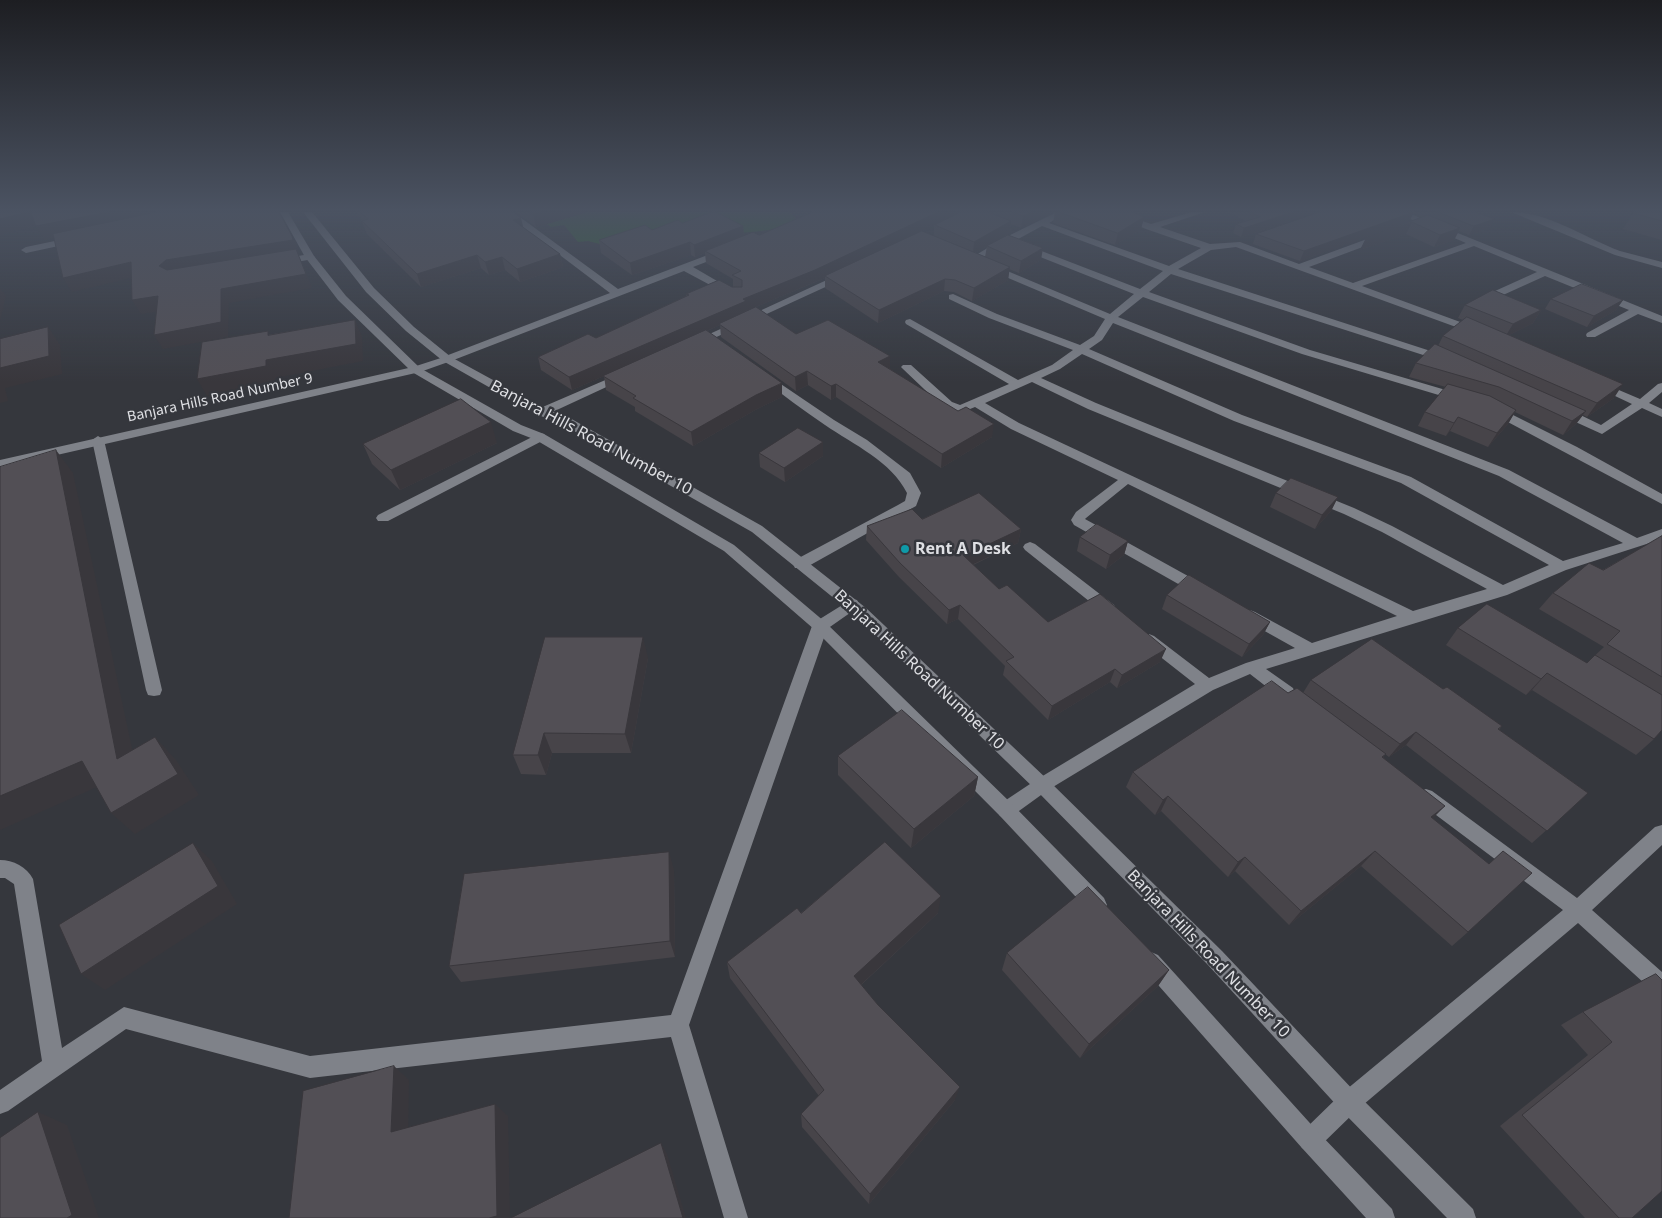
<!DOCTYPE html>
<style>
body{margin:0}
canvas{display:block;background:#35373d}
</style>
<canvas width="1662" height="1218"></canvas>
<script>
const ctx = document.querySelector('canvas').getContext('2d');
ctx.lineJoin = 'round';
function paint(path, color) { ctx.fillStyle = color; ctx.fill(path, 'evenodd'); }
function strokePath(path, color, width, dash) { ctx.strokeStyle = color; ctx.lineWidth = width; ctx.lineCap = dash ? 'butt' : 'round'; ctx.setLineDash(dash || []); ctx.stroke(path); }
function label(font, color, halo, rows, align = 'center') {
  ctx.font = font + ' "Noto Sans",sans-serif'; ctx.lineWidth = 5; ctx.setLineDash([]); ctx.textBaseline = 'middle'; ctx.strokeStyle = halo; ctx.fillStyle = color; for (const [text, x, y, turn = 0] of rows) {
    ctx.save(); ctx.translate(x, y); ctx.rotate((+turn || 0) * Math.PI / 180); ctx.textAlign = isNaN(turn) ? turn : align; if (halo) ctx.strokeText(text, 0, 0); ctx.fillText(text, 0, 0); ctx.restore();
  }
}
paint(new Path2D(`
 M587 212H790L803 226 752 232 600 244 588 241 578 242 564 225 551 227 547 224Z`), '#2d632d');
paint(new Path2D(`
 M503 212H513L618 289 721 250H727V254L693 267 736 292 735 294H727L684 271 451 361H443L441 359 443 357 610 293Z
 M1057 212H1068L1049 223 1169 266 1201 248 1146 229 1104 212H1116L1151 224 1192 212H1205L1160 227 1210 244 1240 242 1299 264 1378 235H1384V239L1309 267 1353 283 1466 243 1394 212H1406L1662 316V323L1638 314 1595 337H1587L1586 335 1587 333 1629 310 1545 276 1492 300H1484V296L1537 272 1474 246 1362 286 1482 330 1483 332 1478 335 1236 247 1211 250 1178 269 1449 357 1451 359 1449 361 1445 362 1171 274 1149 292 1310 350 1466 396 1468 398 1466 400 1462 402 1302 354 1143 297 1118 317 1509 470 1637 538 1662 529V539L1566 570 1507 595 1266 669 1293 688 1295 693 1293 698 1287 699 1281 698 1250 674 1213 690 1048 790 1012 816 1006 818 1000 816 997 810 1000 804 1036 780 1195 684 1144 644 1141 640 1144 636 1149 634 1154 636 1209 678 1246 663 1295 648 1245 620 1242 616 1245 612 1250 610 1255 612 1312 643 1397 616 1128 484 1086 518 1085 519 1206 586 1208 590 1206 594 1201 595 1196 594 1074 525 1071 520 1076 512 1118 480 1011 429 975 407 960 413 944 408 903 369 901 367 903 365H911L952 402 960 405 1009 384 906 324 905 322 906 320 910 319 1018 380 1052 365 1073 350 989 318 949 299V295L953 294 997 314 1080 345 1094 336 1105 319 987 269V265H993L1110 314 1134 294 1020 249V245H1026L1140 289 1163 271 1042 226 976 262 973 263 968 260 1002 239ZM1113 323 1499 476 1623 543 1563 561 1411 477 1242 415 1089 349 1102 340ZM1082 354 1234 421 1401 483 1549 565 1503 585 1392 526 1354 508 1096 403 1041 378 1060 369ZM1032 382 1088 409 1344 514 1382 532 1487 589 1413 611 1192 504 1019 423 985 403Z
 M1511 212C1549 212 1585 238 1620 251 1634 255 1648 258 1662 262V268L1615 255Z
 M74 237 79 240 77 242 26 253 21 250 26 247Z
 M310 254 315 257 313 259 280 265 275 262 280 259Z
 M842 273 845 274V278L699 345 695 346 690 343Z
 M624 372 628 373 630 375 628 377 546 415 542 416 536 412 538 409Z
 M766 374 834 420 867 440 910 473 921 493 916 506 805 568H795L793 564 795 560 898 505 905 501 907 493C891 461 854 445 825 425 803 410 783 395 762 379L760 377Z
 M1600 382 1640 399 1658 384 1662 383V392L1649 403 1662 409V417L1642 408 1602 434 1558 414 1556 411 1558 408H1566L1601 425 1632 404 1596 387 1594 385 1596 383Z
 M1493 405 1577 447 1662 494V504L1489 412 1487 409Z
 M540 433 544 434 546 437 544 440 388 521H378L376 518 378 515Z
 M98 436 104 440 162 690 160 695 154 696 148 695 146 690 92 440Z
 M1030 542 1035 544 1114 605 1116 609 1114 613 1109 614 1104 613 1025 550 1023 547 1025 544Z
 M852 599 857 600 859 604 857 608 827 629 689 1025 748 1218H724L671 1037 310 1078 126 1029 8 1111 0 1114V1090L42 1061 14 884 5 878H0V860C13 860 27 867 33 879L62 1048 124 1007 310 1056 671 1015 812 626 815 622Z
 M1426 789 1432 791 1577 898 1655 827 1662 825V845L1592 910 1662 972V996L1655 993 1578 923 1357 1110 1318 1148 1310 1152 1302 1148 1298 1140 1302 1132 1341 1094 1563 910 1420 803 1417 797 1420 791Z`), '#7f8289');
paint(new Path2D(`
 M447 356 451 357 453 359 451 361 420 372 0 468V460L413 367Z`), '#7f8289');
paint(new Path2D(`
 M280 212H288L314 256 346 296 420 368 521 425 544 434 734 545 825 622 1012 804 1104 898 1107 905 1104 912 1097 914 1090 912 1000 816 815 630 724 551 536 440 513 431 412 372 338 300 305 257Z
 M303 212H312L374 288 414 327 451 357 546 409 568 417 762 526 866 608 1048 780 1222 951 1357 1094 1473 1209 1476 1218H1447L1341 1110 1208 965 1036 790 856 616 752 532 560 423 538 415 443 361 406 331 366 292Z
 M1151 952 1158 955 1318 1132 1392 1209 1395 1218H1366L1302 1148 1144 969 1141 962 1144 955Z`), '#7f8289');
paint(new Path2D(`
 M355 212H513L523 228 560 254 563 267 520 282 505 270 489 275 481 268 421 287 367 234 360 217Z
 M516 212H587L536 227Z
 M813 212H1053L1021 228 1011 224 1010 233 975 253 985 257 987 246 1041 260 1019 273 1009 269 1008 280 972 301 954 292 944 291 878 323 825 288V278L746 311 796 334 890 356V369L992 437 941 468 836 397 831 400 808 385 796 391 721 337 720 325 707 331 782 397 757 409 693 446 635 411V407L606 390 604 376 572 390 541 370 538 357 596 338 686 296V294L733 287V279L706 263 705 253 695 257 691 255 632 275 601 253 599 240 652 230 682 223 743 226 744 236 759 235ZM934 225V236L922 231Z
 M1055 212H1132L1144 217 1141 229 1115 245 1053 223Z
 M1228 212H1318L1241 237 1233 233 1236 224 1246 221Z
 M1320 212H1475L1490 228 1469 235 1459 231 1454 240 1434 247 1406 234 1360 250 1366 238 1402 224 1300 261 1253 244 1256 234ZM1413 213 1423 217 1409 222Z
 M1662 212V240L1623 229 1633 213Z
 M1551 299 1623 300 1616 310 1587 327 1545 309Z
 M1465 305 1541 310 1533 323 1509 335 1614 398 1587 417 1583 415 1576 424 1563 435 1515 412 1508 424 1488 447 1450 431 1446 436 1418 426 1425 412 1446 387 1409 377 1416 363 1438 346 1443 336 1463 320 1458 318Z
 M497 443 400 490 372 464 363 444Z
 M759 453 823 456 785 482 760 467Z
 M1276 493 1338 497 1331 511 1315 529 1270 507Z
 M922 519 1021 529 1018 543 973 565 999 589 1048 622 1160 662 1117 688 1110 682 1048 720 1003 675 1005 666 958 619 947 624 899 577 866 540 867 526Z
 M1662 536V730L1654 739 1636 755 1532 690 1526 695 1446 645 1458 628 1587 663 1604 647 1539 609 1553 593 1603 570Z
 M1080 537 1128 541 1124 555 1106 569 1077 551Z
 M1167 595 1270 622 1263 635 1242 657 1162 609Z
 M648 658 631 753H552L546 775 521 774 513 755Z
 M1311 680 1443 689 1502 726 1499 730 1588 793 1532 843 1406 745 1389 757 1385 754 1383 757 1433 819 1468 932 1452 946 1361 866 1289 925 1235 871 1228 877 1161 811 1155 815 1126 787 1133 772 1288 693H1303Z
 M838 756 978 777 974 796 911 848 838 775Z
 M674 870 675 957 461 982 449 966Z
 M801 913H938L861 985 955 1100 869 1204 802 1127 801 1114 819 1096 730 978 727 962Z
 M1007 953 1169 970 1158 986 1080 1058 1002 970Z
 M1656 974 1632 1218H1585L1500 1126 1588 1055 1561 1025 1583 1012Z`), '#474449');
paint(new Path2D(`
 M29 212H31L40 225 0 235V219Z
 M109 212H182L44 240 36 226Z
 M540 212H587L536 227 533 214Z
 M938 212H961L827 277 825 276V278L815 282 746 311 747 313 719 324 720 325 572 390 569 377Z
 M1031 212H1053L1021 228 1023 216Z
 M1293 212H1318L1241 237 1244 228Z
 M1414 212 1409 222 1300 261 1304 251Z
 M1144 217 1141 229 1115 245 1118 233Z
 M521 218 524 230 513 220Z
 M1495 219 1490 228 1469 235 1474 226Z
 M1011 221 1010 233 973 254 974 242Z
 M1412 222 1406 234 1360 250 1366 238Z
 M743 226 744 238 705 251V253L695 257 694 245Z
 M1460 228 1454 240 1434 247 1440 235Z
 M292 236 298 249 299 254H298L312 288 229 303 228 337 163 349 154 335 174 274 159 266 166 260Z
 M690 242 691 255 632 275 630 263Z
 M1043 248 1041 260 1019 273 1021 261Z
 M560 254 563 267 520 282 517 269Z
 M477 255 481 268 421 287 417 274Z
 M502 257 505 270 489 275 485 262Z
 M131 262 139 276 72 292 63 278Z
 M1010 267 1008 280 972 301 974 288Z
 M945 279 944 291 878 323 879 310Z
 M0 288 6 296 0 321Z
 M158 296 167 310 141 314 132 300Z
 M1623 300 1616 310 1587 327 1594 316Z
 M1541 310 1533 323 1505 337 1513 324Z
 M355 320 362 337 363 361 275 378V384L207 396 197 379 266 360Z
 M48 327 60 345 62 374 5 388 8 401 0 403V368Z
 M890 356V369L878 362Z
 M807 371 808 385 796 391 795 377Z
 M782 383V397L757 409 693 446 691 432 756 395Z
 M836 384V397L831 400V386Z
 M1623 384 1614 398 1587 417 1597 403Z
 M1516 410 1508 424 1488 447 1497 433Z
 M1586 411 1576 424 1563 435 1572 421Z
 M1458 417 1450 431 1446 436 1454 423Z
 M491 422 497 443 400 490 391 470Z
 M994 424 992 437 941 468 942 454Z
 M823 442V456L785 482 784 468Z
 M56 450 73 473 139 781 117 759Z
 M1338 497 1331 511 1315 529 1322 515Z
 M1021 529 1018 543 961 570 964 556Z
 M1128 541 1124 555 1106 569 1110 555Z
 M960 605 958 619 947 624 949 610Z
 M1270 622 1263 635 1242 657 1249 644Z
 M643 637 648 658 631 753 625 734Z
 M1166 649 1160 662 1117 688 1122 675Z
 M1115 669 1110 682 1048 720 1052 706Z
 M1547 673 1532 690 1526 695 1541 679Z
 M1416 732 1406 745 1389 757 1400 744Z
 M544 733 552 753 546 775 538 755Z
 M155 737 176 760 199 795 135 834 111 813Z
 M82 761 106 783 0 830V796Z
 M978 777 974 796 911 848 914 829Z
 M1168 796 1161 811 1155 815 1163 800Z
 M1445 806 1430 821 1431 817Z
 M193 843 212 861 237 904 105 990 81 974Z
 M1375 851 1361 866 1289 925 1301 911Z
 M669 852 674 870 675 957 670 941Z
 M1245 857 1235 871 1228 877 1238 862Z
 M941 896 938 913 853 992 854 976Z
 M1169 970 1158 986 1080 1058 1089 1044Z
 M394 1066 409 1080 408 1144 391 1132Z
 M960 1087 955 1100 869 1204 870 1194Z
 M495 1104 508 1116 510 1218H489Z
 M38 1112 67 1125 99 1218H67Z
 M661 1143 667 1154 686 1218H683Z`), '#39373c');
const building = new Path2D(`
 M0 212H29L0 219Z
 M31 212H109L36 226Z
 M157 212H279L292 236 293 240 166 260 159 266 167 270 296 249 306 274 221 289V322L154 335 158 296 132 300 131 262 63 278 53 234Z
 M360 212H513L521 218 513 220 560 254 517 269 502 257 485 262 477 255 417 274 362 221 368 219Z
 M530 212H540L533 214Z
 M712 212H716L743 226 694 245 690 242 630 263 599 240 645 225 652 230 678 220 682 223Z
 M813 212H938L815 270 743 299 746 301 569 377 538 357 588 334 596 338 689 295 686 294 719 280 732 287H742V280L732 275 741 271 705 251 753 232 759 235Z
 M961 212H988L1011 221 974 242 935 225Z
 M1013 212H1031L1023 216Z
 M1059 212H1132L1144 217 1118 233Z
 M1250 212H1293L1244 228 1236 224 1260 217Z
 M1320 212H1414L1304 251 1256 234Z
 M1438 212H1475L1495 219 1474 226Z
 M1634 212H1662V221L1633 213Z
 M1428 215 1460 228 1440 235 1412 222 1366 238Z
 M922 231 1010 267 974 288 955 280 945 279 879 310 825 276Z
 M1008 235 1043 248 1021 261 987 246Z
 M1582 284 1623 300 1594 316 1551 299Z
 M1493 290 1541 310 1513 324 1465 305Z
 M756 307 796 334 828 320 890 356 878 362 958 411 966 407 994 424 942 454 836 384 831 386 807 371 795 377 719 324Z
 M1467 317 1623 384 1597 403 1443 336Z
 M355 320 356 344 266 360V366L197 379 202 342 268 331V335Z
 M48 327 49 356 0 368V339Z
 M706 330 782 383 756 395 691 432 633 398 636 396 603 376Z
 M1435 344 1586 411 1572 421 1499 387 1416 363Z
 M1448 384 1490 396 1516 410 1497 433 1458 417 1454 423 1425 412Z
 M461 399 491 422 391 470 363 444Z
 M798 428 823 442 784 468 759 453Z
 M56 450 117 759 155 737 178 774 111 813 82 761 0 796V467Z
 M1291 478 1338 497 1322 515 1276 493Z
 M979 493 1021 529 964 556 999 589 1007 585 1048 622 1100 594 1166 649 1122 675 1115 669 1052 706 1006 661 1014 657 960 605 949 610 900 563 867 526 912 509 922 519Z
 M1097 524 1128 541 1110 555 1080 537Z
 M1662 536V677L1607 644 1620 631 1553 593 1589 563 1603 570Z
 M1189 575 1270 622 1249 644 1167 595Z
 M1487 604 1587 663 1595 655 1662 695V730L1654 739 1547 673 1541 679 1458 628Z
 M545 637H643L625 734 544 733 538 755H513Z
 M1372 639 1443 689 1447 687 1502 726 1498 729 1588 793 1547 831 1416 732 1400 744 1311 680Z
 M1272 681 1288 693 1297 688 1386 754 1382 757 1445 806 1431 817 1489 864 1503 851 1532 873 1468 932 1375 851 1301 911 1245 857 1238 862 1168 796 1163 800 1133 772Z
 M902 710 978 777 914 829 838 756Z
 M885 842 941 896 854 976 878 1005 960 1087 870 1194 801 1114 824 1090 727 962 797 908 801 913Z
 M193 843 218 886 81 974 59 925Z
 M669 852 670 941 449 966 464 874Z
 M1088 887 1169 970 1089 1044 1007 953Z
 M1656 974 1662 980V1191L1632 1218H1619L1522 1115 1612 1042 1583 1012Z
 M394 1066 391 1132 495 1104 497 1216 489 1218H289L303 1091Z
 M38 1112 72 1215 67 1218H0V1138Z
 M661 1143 683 1218H511Z`);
paint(building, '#524f55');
strokePath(building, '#39373c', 1);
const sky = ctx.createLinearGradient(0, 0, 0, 382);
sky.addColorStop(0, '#1d1e22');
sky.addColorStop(0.55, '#4b5362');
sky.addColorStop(1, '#4b536200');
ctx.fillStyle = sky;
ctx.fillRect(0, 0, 1662, 382);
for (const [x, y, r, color] of [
 [905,549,5,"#0f9aa8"]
]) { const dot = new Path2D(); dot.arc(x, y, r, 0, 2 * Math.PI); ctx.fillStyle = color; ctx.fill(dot); strokePath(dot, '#35373d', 2); }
label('14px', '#dfe0e4', '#35373d', [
 ["Banjara Hills Road Number 9",220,398,-12]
]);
label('16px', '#dfe0e4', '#35373d', [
 ["Banjara Hills Road Number 10",591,438,28],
 ["Banjara Hills Road Number 10",919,670,43],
 ["Banjara Hills Road Number 10",1208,954,46]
]);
label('bold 16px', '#dfe0e4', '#35373d', [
 ["Rent A Desk",915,549]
], 'left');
</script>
